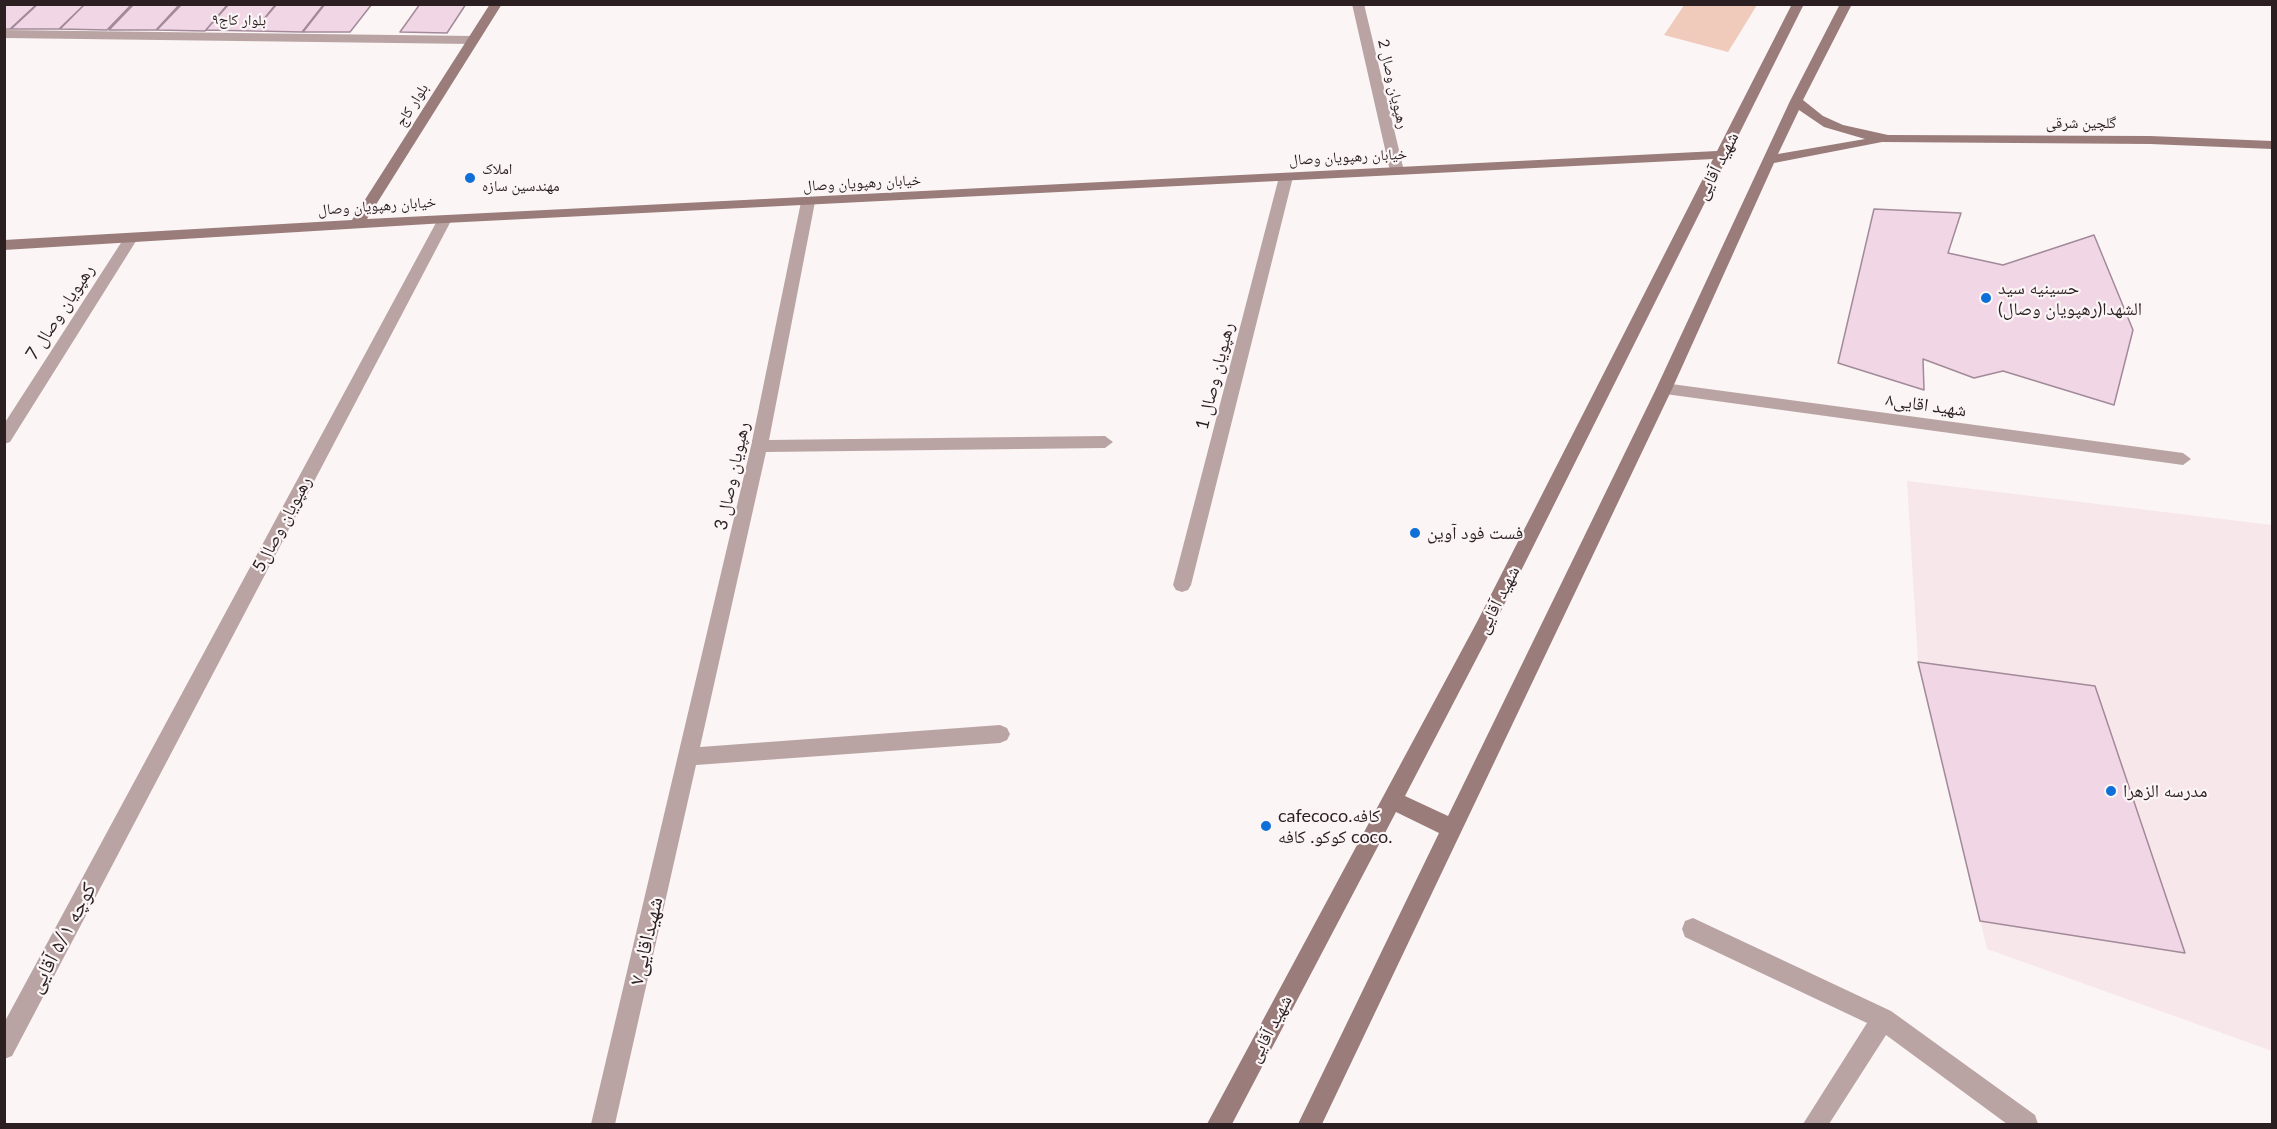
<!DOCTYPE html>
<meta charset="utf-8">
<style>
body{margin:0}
#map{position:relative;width:2277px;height:1129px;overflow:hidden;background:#fbf5f6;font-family:Lato,sans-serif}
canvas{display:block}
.frame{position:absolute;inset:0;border:6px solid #2b1f22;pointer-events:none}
</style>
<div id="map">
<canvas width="2277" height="1129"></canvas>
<div class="frame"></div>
</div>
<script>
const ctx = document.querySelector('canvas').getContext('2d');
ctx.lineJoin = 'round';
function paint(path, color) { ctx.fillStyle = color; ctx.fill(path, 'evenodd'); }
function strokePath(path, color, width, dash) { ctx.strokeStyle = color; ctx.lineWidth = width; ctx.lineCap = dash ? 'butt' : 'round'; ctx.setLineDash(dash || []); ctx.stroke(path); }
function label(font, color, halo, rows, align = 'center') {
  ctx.font = font + ' Lato,"Noto Naskh Arabic",sans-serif'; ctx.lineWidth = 4.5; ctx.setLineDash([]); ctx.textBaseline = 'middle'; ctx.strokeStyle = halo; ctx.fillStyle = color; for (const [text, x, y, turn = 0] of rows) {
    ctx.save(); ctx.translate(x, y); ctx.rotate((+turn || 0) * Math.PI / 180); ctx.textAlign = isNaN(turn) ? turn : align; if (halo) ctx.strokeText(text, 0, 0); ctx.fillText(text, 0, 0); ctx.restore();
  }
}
paint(new Path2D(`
 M1907 481 2272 525V1051L1987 949 1918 662Z`), '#f7e7eb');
paint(new Path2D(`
 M1685 4H1757V5L1728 52 1664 35Z`), '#f0caba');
const building = new Path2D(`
 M4 4H37L10 29H4Z
 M38 4H85L59 29H11Z
 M85 4H132L107 30 60 29Z
 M134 4H180L156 30H109Z
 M182 4H228L205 31 157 30Z
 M229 4H276L254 31 206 30Z
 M277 4H324L302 32 254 31Z
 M325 4H372L350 32H303Z
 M420 4H466L447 33 400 32Z
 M1874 209 1961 213 1948 253 2003 265 2094 235 2133 330 2114 405 2003 371 1974 378 1923 359 1924 390 1838 363Z
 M1918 662 2095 686 2185 953 1980 921Z`);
paint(building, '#f1d6e6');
strokePath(building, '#a28a99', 1.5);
paint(new Path2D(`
 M1352 4H1364L1404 171 1402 174H1392L1390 171Z
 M4 30 473 36 479 40 473 44 4 38Z
 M1286 173 1293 177 1191 585 1188 590 1182 592 1176 590 1173 585 1279 177Z
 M808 198 815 202 769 440 1105 436 1113 442 1105 448 766 452 700 747 1000 725 1007 728 1010 734 1007 740 1000 743 696 765 615 1124H591L751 446 801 202Z
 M445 215 452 219 12 1056 4 1059V1023L438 219Z
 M131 233 138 238 10 442 4 444V424L126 235Z
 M1664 383 2183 453 2191 459 2183 465 1658 393 1656 389Z
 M1693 918 1891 1011 2035 1115 2038 1124H2007L1886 1035 1829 1124H1803L1867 1023 1685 937 1682 929 1685 921Z`), '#b9a4a3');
paint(new Path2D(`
 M490 4H502L367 219 1717 151 1792 4H1804L1493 627 1405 796 1448 816 1656 389 1790 101 1840 4H1852L1803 100 1823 116 1843 125 1888 135 2150 136 2272 141V149L2150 144 1882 142 1774 163 1672 389 1322 1124H1298L1439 833 1396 812 1232 1124H1207L1477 622 1713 159 445 223 4 250V240L352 220ZM1799 110 1824 127 1865 139 1778 154Z`), '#9a7c7a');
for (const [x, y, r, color] of [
 [470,178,6,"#0e6fd8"],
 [1986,298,6,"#0e6fd8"],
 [1415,533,6,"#0e6fd8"],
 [2111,791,6,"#0e6fd8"],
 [1266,826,6,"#0e6fd8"]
]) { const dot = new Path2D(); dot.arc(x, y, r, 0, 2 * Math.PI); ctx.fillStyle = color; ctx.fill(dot); strokePath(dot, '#fbf5f6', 2); }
label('15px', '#2b1f22', '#fbf5f6', [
 ["بلوار کاج۹",239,20,1],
 ["2 رهپویان وصال",1393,84,77],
 ["بلوار کاج",412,105,-58],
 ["گلچین شرقی",2081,123],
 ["خیابان رهپویان وصال",1348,157,-3],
 ["خیابان رهپویان وصال",862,183,-3],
 ["خیابان رهپویان وصال",377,206,-4]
]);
label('15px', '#2b1f22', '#fbf5f6', [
 ["املاک",482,169],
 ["مهندسین سازه",482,186]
], 'left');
label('18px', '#2b1f22', '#fbf5f6', [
 ["شهید آقایی",1717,166,-63],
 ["7 رهپویان وصال",60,312,-57],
 ["1 رهپویان وصال",1215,376,-76],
 ["شهید اقایی۸",1926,405,8],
 ["3 رهپویان وصال",732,476,-78],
 ["رهپویان وصال5",282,524,-62],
 ["شهید آقایی",1498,600,-63],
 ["شهید آقایی",1270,1029,-62]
]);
label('18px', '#2b1f22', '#fbf5f6', [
 ["حسینیه سید",1998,288],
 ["الشهدا(رهپویان وصال)",1998,309],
 ["فست فود آوین",1427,533],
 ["مدرسه الزهرا",2123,791],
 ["cafecoco.کافه",1278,816],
 ["کوکو. کافه coco.",1278,837]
], 'left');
label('21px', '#2b1f22', '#fbf5f6', [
 ["کوچه ۵/۱ آقایی",62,938,-62],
 ["شهیداقایی۷",646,941,-77]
]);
</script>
